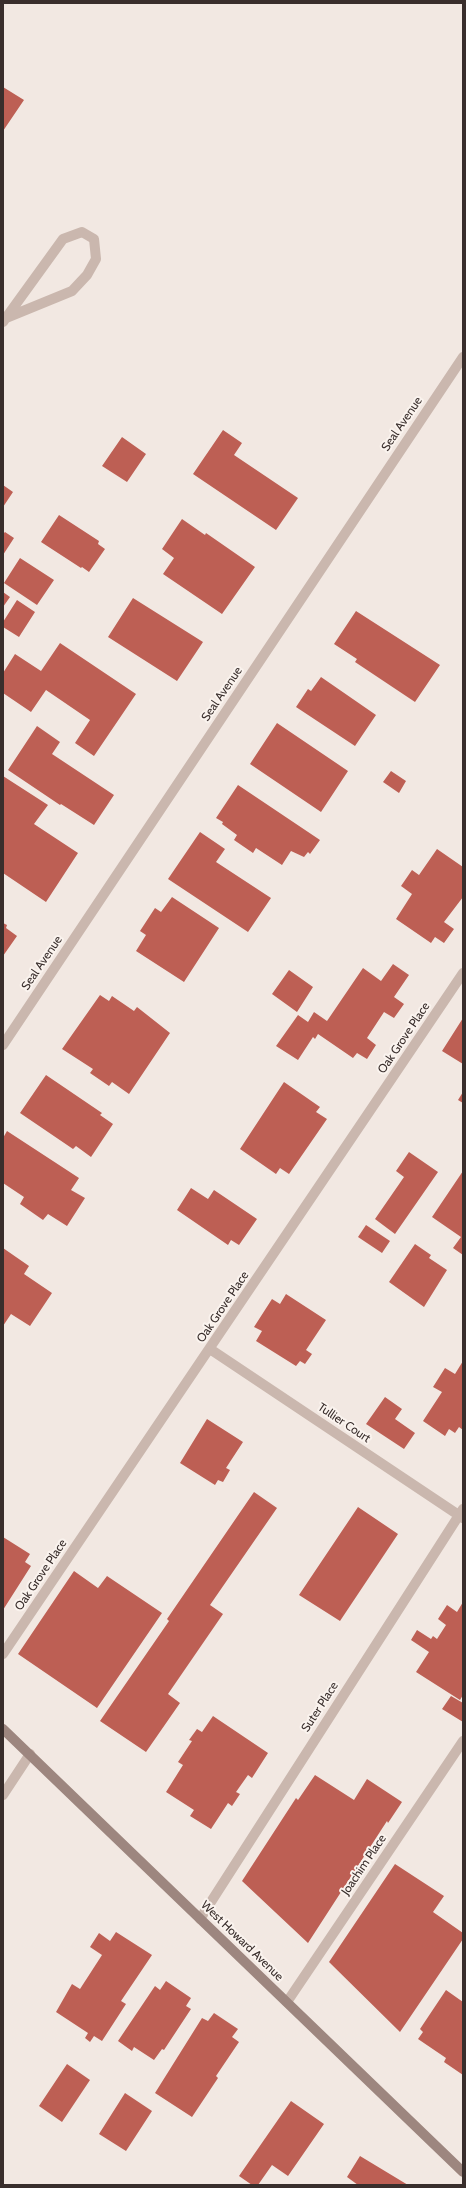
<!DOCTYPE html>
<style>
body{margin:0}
#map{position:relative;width:466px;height:2188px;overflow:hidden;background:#f2e8e2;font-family:Cabin,sans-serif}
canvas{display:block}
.frame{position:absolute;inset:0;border:4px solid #392e2c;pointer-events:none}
</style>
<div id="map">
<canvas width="466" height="2188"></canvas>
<div class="frame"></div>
</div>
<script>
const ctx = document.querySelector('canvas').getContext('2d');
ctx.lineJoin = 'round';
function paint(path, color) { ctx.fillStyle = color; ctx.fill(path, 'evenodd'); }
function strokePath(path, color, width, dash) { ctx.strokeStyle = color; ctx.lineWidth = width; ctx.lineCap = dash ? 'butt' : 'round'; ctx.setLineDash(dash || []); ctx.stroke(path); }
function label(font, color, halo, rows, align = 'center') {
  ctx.font = font + ' Cabin,sans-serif'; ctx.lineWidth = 4; ctx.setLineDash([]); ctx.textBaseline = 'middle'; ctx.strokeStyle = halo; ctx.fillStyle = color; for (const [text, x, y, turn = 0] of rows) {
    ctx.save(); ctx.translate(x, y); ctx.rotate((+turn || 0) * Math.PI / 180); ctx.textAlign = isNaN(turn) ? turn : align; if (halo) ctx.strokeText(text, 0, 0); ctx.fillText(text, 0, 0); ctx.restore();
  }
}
paint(new Path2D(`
 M3 87 24 100 3 131Z
 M223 430 242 443 234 455 298 498 276 530 193 474Z
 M122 437 146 454 127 482 102 466Z
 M3 485 13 492 3 507Z
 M59 515 99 541 98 544 105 549 89 572 82 567 81 568 41 542Z
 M182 519 205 535 206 533 255 567 222 614 163 574 174 558 162 549Z
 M5 532 14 538 3 555V534Z
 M20 558 54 580 37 605 4 583Z
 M3 592 10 597 3 607Z
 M133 598 203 642 177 681 108 637Z
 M17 600 35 612 19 637 3 627V622Z
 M356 611 440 665 415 702 355 662 357 659 334 644Z
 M60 643 136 694 94 756 75 743 90 720 46 690 31 712 3 693V673L15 654 41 671Z
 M321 677 376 715 355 746 296 707 308 689 311 691Z
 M277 723 348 771 321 812 250 764Z
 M37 726 60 742 52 754 114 795 94 825 61 804 60 805 8 770Z
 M391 771 406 781 399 793 383 782Z
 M3 776 48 805 34 824 78 853 46 902 3 873Z
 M238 785 320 840 310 854 308 852 304 857 291 851 282 865 256 848 253 853 234 840 237 835 222 824 223 822 216 818Z
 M200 832 225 849 216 862 271 898 248 932 168 879Z
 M437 849 463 867V897L444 922 454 929 444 943 435 937 431 943 396 919 412 894 401 886 412 870 419 875Z
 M172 897 219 928 184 982 136 951 146 935 140 931 155 908 161 912Z
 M3 923 7 925 6 928 17 936 3 956Z
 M393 964 409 975 394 997 404 1004 394 1018 384 1012 367 1038 376 1045 367 1059 357 1053 353 1058 318 1034 315 1039 313 1037 298 1060 276 1046 298 1015 308 1022 314 1012 327 1021 363 968 381 981Z
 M289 970 313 987 297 1012 272 994Z
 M100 995 109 1001 112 996 134 1011 137 1007 170 1033 129 1094 112 1082 109 1086 90 1073 93 1069 62 1049Z
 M463 1018V1064L442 1051Z
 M46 1075 102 1113 100 1115 113 1124 91 1157 76 1146 73 1149 20 1113Z
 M284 1082 320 1107 316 1112 327 1119 289 1174 280 1168 276 1174 240 1149Z
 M463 1092V1103L458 1100Z
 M7 1131 79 1178 71 1190 85 1198 67 1226 48 1214 43 1220 20 1204 24 1197 3 1183V1138Z
 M409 1152 438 1172 395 1234 375 1219 404 1177 396 1171Z
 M463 1171V1255L453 1248 461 1237 432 1217Z
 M191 1188 208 1199 214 1190 257 1219 239 1245 231 1240 228 1245 177 1210Z
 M366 1225 390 1241 382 1253 358 1237Z
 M415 1244 431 1255 429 1258 447 1270 424 1307 389 1282Z
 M3 1248 29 1266 24 1274 52 1293 30 1326 11 1314 3 1326Z
 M286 1294 326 1320 306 1350 312 1354 305 1364 300 1361 296 1366 256 1341 262 1331 254 1327 272 1299 280 1304Z
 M463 1361V1430L459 1427 455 1433 449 1429 445 1436 423 1421 442 1392 433 1387 445 1368 455 1374Z
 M385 1397 402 1409 395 1419 415 1433 404 1449 366 1424Z
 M207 1419 243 1442 226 1468 230 1470 223 1482 218 1480 215 1485 180 1463Z
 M254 1492 277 1508 210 1605 223 1614 168 1694 180 1703 146 1752 100 1721 169 1621 167 1619Z
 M358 1507 398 1534 340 1621 299 1595Z
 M3 1537 30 1554 25 1562 31 1566 3 1610Z
 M74 1571 98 1588 107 1576 162 1613 97 1708 18 1654Z
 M463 1602V1695L460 1700 416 1672 429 1652 411 1640 417 1630 431 1639 433 1636 437 1639 446 1625 438 1619 447 1605 457 1612Z
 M451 1696 463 1703V1722L442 1709Z
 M213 1716 268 1753 252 1778 248 1775 236 1792 240 1794 232 1806 228 1803 211 1829 190 1816 194 1810 166 1792 183 1765 178 1762 192 1741 189 1740 197 1729 202 1732Z
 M315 1775 354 1800 367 1779 402 1802 388 1823 387 1821 308 1943 242 1881 296 1798 298 1800Z
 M395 1864 444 1896 433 1912 463 1933V1939L400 2032 329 1962Z
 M116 1932 152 1955 121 2001 126 2004 102 2041 94 2036 90 2042 85 2038 88 2033 56 2012 72 1984 80 1989 102 1955 90 1947 99 1933 110 1941Z
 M166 1981 191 1998 186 2006 191 2009 164 2050 162 2049 154 2060 134 2047 132 2051 118 2041 155 1986 160 1990Z
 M446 1990 463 2002V2075L444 2062 446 2058 418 2039 423 2032 420 2029Z
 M214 2013 238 2029 232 2037 239 2042 216 2076 218 2078 192 2117 155 2093 202 2018 208 2021Z
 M67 2064 90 2080 62 2122 39 2106Z
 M125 2093 152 2111 126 2151 99 2134Z
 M291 2101 324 2124 288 2176 272 2165 258 2185H252L239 2176Z
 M360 2156 408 2185H358L347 2177Z`), '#bd5f54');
strokePath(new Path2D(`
 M3 322 63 239 82 232 94 239 96 259 87 275 72 291 6 318
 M3 1045 463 357
 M210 1349 463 1518
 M3 1654 463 973
 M3 1795 30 1754
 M200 1919 463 1509
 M287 2002 463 1741`), '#cab7ae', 10);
strokePath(new Path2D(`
 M3 1729 463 2172`), '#9d867f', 10);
label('12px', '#392e2c', '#faf3ee', [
 ["Seal Avenue",402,424,-56],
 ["Seal Avenue",222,694,-56],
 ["Seal Avenue",42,963,-56],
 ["Oak Grove Place",404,1038,-56],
 ["Oak Grove Place",223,1307,-56],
 ["Tullier Court",344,1423,34],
 ["Oak Grove Place",41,1575,-56],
 ["Suter Place",320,1707,-57],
 ["Joachim Place",364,1865,-56],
 ["West Howard Avenue",242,1941,44]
]);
</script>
